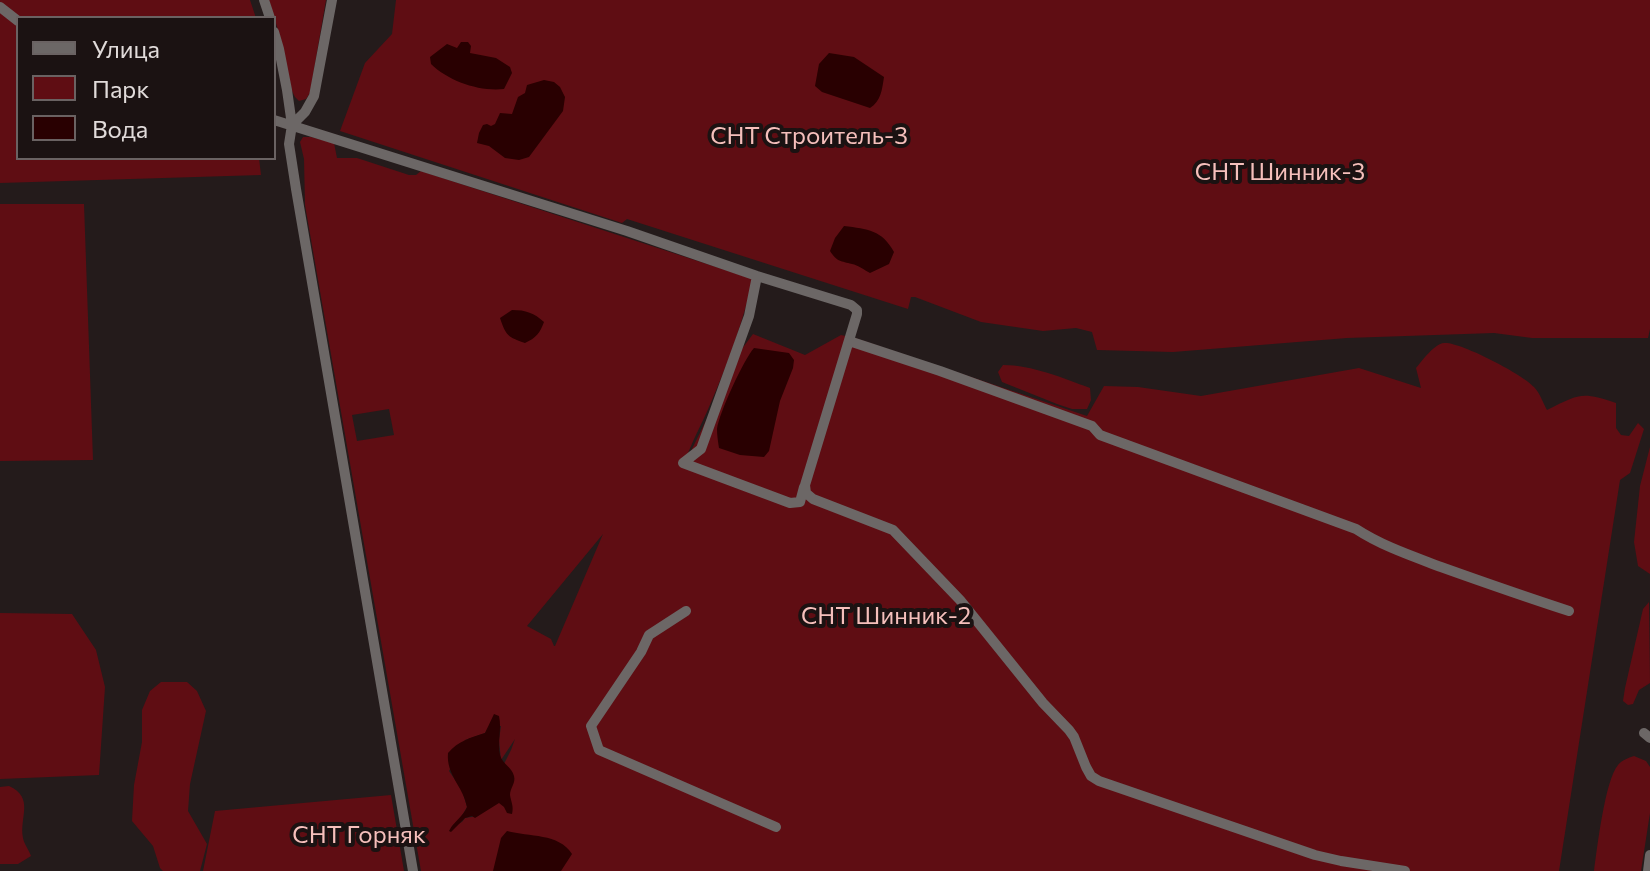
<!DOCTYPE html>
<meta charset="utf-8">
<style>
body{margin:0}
#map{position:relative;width:1650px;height:871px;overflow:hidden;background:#241b1b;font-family:Commissioner,sans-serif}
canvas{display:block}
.legend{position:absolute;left:16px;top:16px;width:260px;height:144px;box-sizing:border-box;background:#1b1212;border:2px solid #6a6262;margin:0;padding:10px 14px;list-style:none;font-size:24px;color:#e1dbda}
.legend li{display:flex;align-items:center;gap:16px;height:40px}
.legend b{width:40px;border:2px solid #6a6262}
</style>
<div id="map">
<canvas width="1650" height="871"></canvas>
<ul class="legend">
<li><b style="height:10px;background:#6c6766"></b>Улица</li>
<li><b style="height:22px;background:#5f0d13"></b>Парк</li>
<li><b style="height:22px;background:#290001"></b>Вода</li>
</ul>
</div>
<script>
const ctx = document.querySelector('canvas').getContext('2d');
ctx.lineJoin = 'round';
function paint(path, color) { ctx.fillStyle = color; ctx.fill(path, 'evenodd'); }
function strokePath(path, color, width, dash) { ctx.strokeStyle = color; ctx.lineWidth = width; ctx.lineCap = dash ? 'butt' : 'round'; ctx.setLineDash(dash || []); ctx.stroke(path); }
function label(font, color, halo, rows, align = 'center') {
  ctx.font = font + ' Commissioner,sans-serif'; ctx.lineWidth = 8; ctx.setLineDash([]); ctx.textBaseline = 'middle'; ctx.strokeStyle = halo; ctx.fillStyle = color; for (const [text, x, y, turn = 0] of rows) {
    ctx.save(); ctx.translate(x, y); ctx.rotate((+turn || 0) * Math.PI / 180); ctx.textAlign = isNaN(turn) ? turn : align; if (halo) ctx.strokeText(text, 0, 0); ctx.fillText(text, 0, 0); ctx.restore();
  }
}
paint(new Path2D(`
 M0 0H250L256 18H18V158H259L261 175 0 183Z
 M269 0H326L310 93 306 99 299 101 295 97 292 91 281 40Z
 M396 0H1650V329L1648 338H1532L1494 333 1347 338 1173 352 1097 350 1092 332 1076 328 1043 331 981 322 915 297H911L908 309 627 219 622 223 340 131 365 63 392 34Z
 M303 137H311L334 143 337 158H357L409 175H416L421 171 753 279C743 321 729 361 712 400 705 418 695 435 688 453H690L741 350 753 334 805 355 841 335 855 338 1087 416 1104 386 1138 387 1201 396 1359 368 1421 388 1416 368C1423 360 1434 344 1444 343 1459 341 1524 375 1534 387 1540 393 1543 403 1547 410 1579 394 1581 391 1616 403V428L1621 435 1629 436 1638 423 1644 429 1630 473 1620 480 1559 871H421L305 205 304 159 300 142ZM389 409 394 435 357 441 352 415ZM603 534 555 646H554L551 639 527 626ZM501 726 499 740 501 760 515 739 511 750 478 816 465 818 462 822 451 827 460 819 467 807 462 790 449 771 465 740 485 733 488 728Z
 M0 204H84L93 460 0 461Z
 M1003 365C1032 365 1063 378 1090 388L1091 400 1087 409H1072L1057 404 1002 382 998 372Z
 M1650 447V574L1638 566 1634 542 1640 486Z
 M1649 602 1650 683 1639 690 1633 704 1628 705 1623 701 1625 688 1643 609Z
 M0 613 72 614 96 650 105 687 99 775 0 779Z
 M161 682H187L197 691 206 711 190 784 188 811 207 844 200 871H163L160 868 153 846 132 821 134 785 142 742V710L150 691Z
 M1634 756 1646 761 1650 767V813L1641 871H1594C1597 849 1605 780 1618 765 1622 760 1628 758 1634 756Z
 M9 786C35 798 19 817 23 838 24 844 29 850 31 856L18 864H0V787Z
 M391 795 404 871H203L215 811Z`), '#5f0d13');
paint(new Path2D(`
 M461 42H468L471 46 470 53 496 58 510 67 512 73 504 89C480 92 448 81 431 64L430 57 447 44 457 48Z
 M829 53 854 57 884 77C882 90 881 101 870 108L822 92 815 86 819 64Z
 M544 80 554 82 560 87 565 97 563 111 529 157 519 160 505 158 489 146 477 143 479 133 483 125 487 124 491 126 495 124 500 113 512 114 518 97 525 93 527 85Z
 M844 226C868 229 882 230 894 252L889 264 870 273C864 270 858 265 852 264 841 261 837 262 830 251L835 238Z
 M512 310C526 310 534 313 544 322 540 333 536 338 525 343 508 337 506 336 500 318Z
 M754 348 789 353 794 360 793 368 780 401 769 451 764 457 740 455 719 448C718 442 717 435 717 429 719 413 744 359 754 348Z
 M494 714 499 716C502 729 497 742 500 755 502 764 512 767 514 776 516 783 510 788 510 795 511 802 514 806 512 814L507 813 504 807 499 803 475 818 472 816 465 818 451 832 449 831C454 821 463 817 467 807 463 786 446 775 448 753 458 741 470 738 485 733Z
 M507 831C529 837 559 833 572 854L561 871H493L501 838Z`), '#290001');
strokePath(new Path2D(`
 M264 0 270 18
 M0 7 18 21
 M274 32 279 49 287 90 292 125 289 144 296 189 413 871
 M274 120 627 231 757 276 851 305 857 310V314L805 485 806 493 813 499 893 530 960 600 1043 703 1069 730 1074 737 1086 767 1091 776 1099 781 1315 855 1341 861 1405 871
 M292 125 305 112 314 96 332 0
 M757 276 749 316 701 449 683 463 790 503 800 502 804 487
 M849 341 940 371 1092 426 1100 435 1356 529C1382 546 1412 556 1441 567 1483 582 1526 597 1569 611
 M686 611 649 635 641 652 591 726 599 750 776 827
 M1644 733 1650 738
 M1648 871 1650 855`), '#6c6766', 10);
label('24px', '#f5bfbb', '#1b1212', [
 ["СНТ Строитель-3",809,136],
 ["СНТ Шинник-3",1280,172],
 ["СНТ Шинник-2",886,616],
 ["СНТ Горняк",359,835]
]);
</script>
